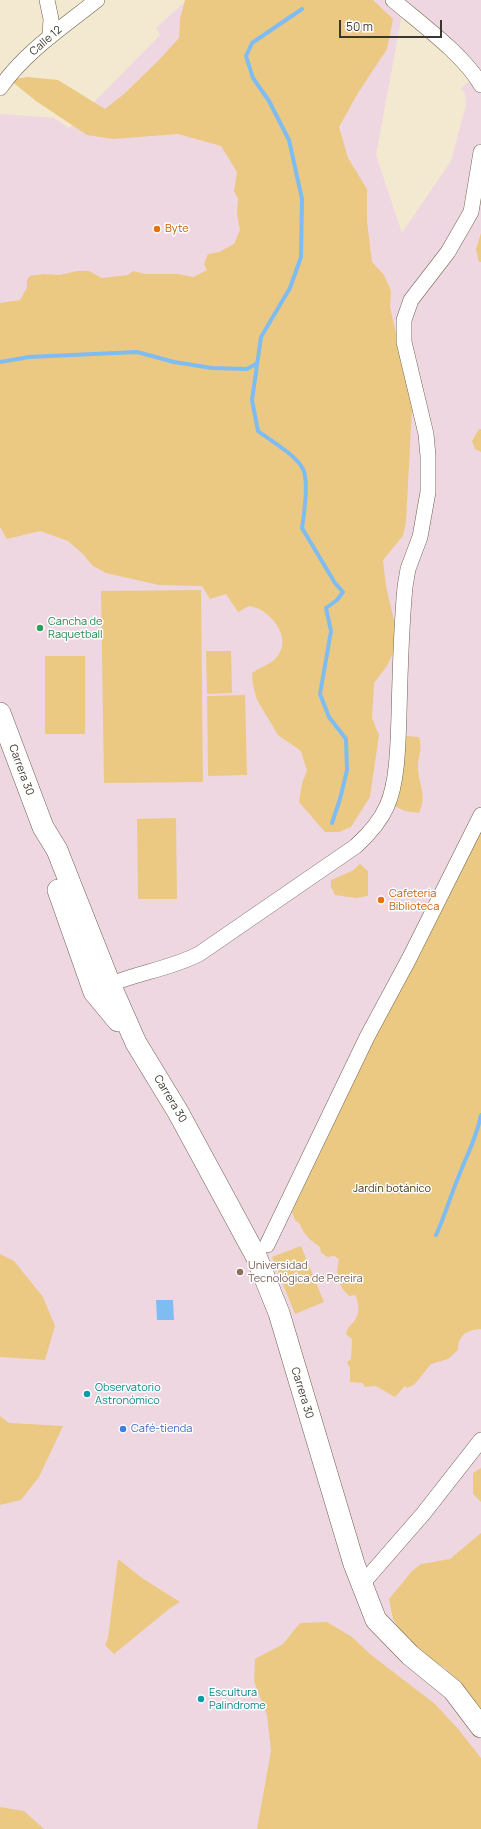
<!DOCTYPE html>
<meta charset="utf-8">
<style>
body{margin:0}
#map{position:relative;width:481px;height:1829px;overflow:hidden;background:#f3e8d0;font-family:Manrope,sans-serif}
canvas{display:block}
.scale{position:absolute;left:339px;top:20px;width:103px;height:18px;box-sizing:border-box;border:2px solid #3c372e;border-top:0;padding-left:5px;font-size:12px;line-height:14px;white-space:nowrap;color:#3c372e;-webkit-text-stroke:3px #fff;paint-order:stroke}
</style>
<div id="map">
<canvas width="481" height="1829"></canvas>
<div class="scale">50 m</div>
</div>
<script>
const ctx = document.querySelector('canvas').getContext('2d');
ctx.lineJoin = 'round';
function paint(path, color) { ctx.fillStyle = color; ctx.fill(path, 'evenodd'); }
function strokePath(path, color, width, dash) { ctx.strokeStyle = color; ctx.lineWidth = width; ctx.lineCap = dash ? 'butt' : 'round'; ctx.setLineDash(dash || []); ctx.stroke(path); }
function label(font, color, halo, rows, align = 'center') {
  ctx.font = font + ' Manrope,sans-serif'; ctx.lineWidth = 3; ctx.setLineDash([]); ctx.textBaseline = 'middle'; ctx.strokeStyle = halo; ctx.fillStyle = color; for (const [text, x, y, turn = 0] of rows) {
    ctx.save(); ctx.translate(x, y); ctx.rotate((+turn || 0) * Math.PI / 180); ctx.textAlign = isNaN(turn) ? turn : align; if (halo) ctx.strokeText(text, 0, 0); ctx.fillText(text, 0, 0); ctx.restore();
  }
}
paint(new Path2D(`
 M187 0H481V1829H0V114L54 118 69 128 160 35 156 28ZM403 9 475 76 461 88 465 94 466 105 451 161 402 233 376 155Z`), '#efd7e2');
paint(new Path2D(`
 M185 0H373L393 19 387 49 358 93 339 127 348 158 367 189V221L372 262 384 275 391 291 390 307 398 343 408 380 412 408 406 522 403 536 383 560 386 586 394 621 396 647 387 666 374 683 372 718 379 735 370 797 351 827 339 832H325L299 802 302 783 307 771 301 751 278 735 257 700 253 685 252 673C259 668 268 665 274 660 292 644 278 620 261 610 258 608 253 607 249 606L238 612 226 594 210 599 202 586 159 585 106 573 93 566 82 553 68 541 40 531 7 539 0 527V303L20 300 27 288V280L30 276 44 274 59 275 77 271H89L102 278 128 275 133 271 145 274H178L193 277 207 270 204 264 208 254 219 252 234 244 240 230 237 214 238 199 234 191 237 172 221 146 178 134 113 139 87 135 36 101 10 80 27 77 58 80 105 109 124 94 159 60 179 38 180 19Z
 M481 233V262H479L476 249Z
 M479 429H481V452L475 449 472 441Z
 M201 590 203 782 104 783 101 591Z
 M206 651H231L232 693 207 694Z
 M45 656H85V734H45Z
 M245 695 247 775 208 776 207 696Z
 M405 736 419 737C423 750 418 755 418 767 418 785 428 794 419 813L405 811 394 806Z
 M481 815V1329C467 1330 458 1335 458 1350L448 1359 431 1364 414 1385 407 1388 405 1386 395 1397 376 1386 365 1387 363 1383 350 1382V1368L347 1362 351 1359 352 1339 346 1334C348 1325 351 1326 355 1320 360 1312 359 1303 355 1295L349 1296C338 1286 335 1273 339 1259L334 1256 328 1257 321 1253 320 1247C311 1241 304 1235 300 1224L295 1220 292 1212Z
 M176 818 177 899H138L137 819Z
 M360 864 368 871V896L356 898 335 895 331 887V880L352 871Z
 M301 1246 324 1302 295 1314 272 1257Z
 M0 1254 14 1261 43 1297 55 1326 45 1360 0 1357Z
 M0 1416 9 1423 63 1426 39 1477 21 1500 0 1505Z
 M481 1468V1502L473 1494V1473Z
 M481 1533V1711L445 1668 422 1654 402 1633 393 1619 389 1599 412 1571 421 1564 450 1559Z
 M118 1559 142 1578 180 1602 169 1609 114 1654 105 1645 108 1638Z
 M327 1622 352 1637 370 1654 435 1704 459 1730 481 1758V1829H257L271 1751 267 1715 254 1681 255 1659 283 1644 300 1623Z
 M0 1807 24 1811 44 1829H0Z`), '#ebc983');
paint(new Path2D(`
 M156 1300H173L174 1320H157Z`), '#7ebcf2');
strokePath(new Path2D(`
 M302 9 252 43 246 56 253 78 269 101 289 140 302 199 301 257 290 288 261 337 252 400 258 431C271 441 296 455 303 469 309 481 304 515 302 528L335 583 343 592 337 600 326 608 331 631 320 694 329 717 346 739 347 770 340 799 332 823
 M0 362 29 357 137 352 174 362 212 368 247 369 256 364
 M436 1235C445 1216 450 1197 458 1178 467 1154 476 1140 481 1115`), '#7ebcf2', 4);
const street = new Path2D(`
 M47 0 51 19 50 37
 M393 0C420 23 464 55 481 85
 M0 88C25 52 63 27 97 0
 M102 988C133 973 168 970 199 954L356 846C369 834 380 822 387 806 398 781 398 742 399 715 400 672 401 629 405 587L408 569 420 537 428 492V456L426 434 404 342V320L411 300 448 252 471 212 481 152
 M267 1245 367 1037 410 957 481 815
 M362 1584 423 1514 481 1440`);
const secondary = new Path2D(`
 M0 713 43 827 57 850 110 984 136 1043 178 1112 256 1256 279 1313 354 1564 376 1620 410 1655 453 1690 481 1727
 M58 890 94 992 118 1021`);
strokePath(street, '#6e644f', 16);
strokePath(secondary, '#6e644f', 22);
strokePath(street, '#fff', 15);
strokePath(secondary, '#fff', 21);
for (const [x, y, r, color] of [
 [157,229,4,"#e8710a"],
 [40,628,4,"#2e9e5b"],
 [381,900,4,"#e8710a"],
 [240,1272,4,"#8d6e63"],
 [87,1394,4,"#0f9aa8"],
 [123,1429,4,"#3f7fe0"],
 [201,1699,4,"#0f9aa8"]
]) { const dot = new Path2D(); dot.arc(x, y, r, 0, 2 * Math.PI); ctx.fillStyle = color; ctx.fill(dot); strokePath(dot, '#fff', 1.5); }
label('11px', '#3c372e', '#fff', [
 ["Calle 12",46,41,-41],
 ["Carrera 30",21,770,70],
 ["Carrera 30",170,1099,59],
 ["Carrera 30",302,1393,73]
]);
label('11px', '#c56008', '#fff', [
 ["Byte",165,229],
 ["Cafeteria",389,894],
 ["Biblioteca",389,907]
], 'left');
label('11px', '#27864d', '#fff', [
 ["Cancha de",48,622],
 ["Raquetball",48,635]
], 'left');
label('11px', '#433414', '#fff', [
 ["Jardín botánico",392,1189]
]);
label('11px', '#785e54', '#fff', [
 ["Universidad",248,1266],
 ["Tecnológica de Pereira",248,1279]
], 'left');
label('11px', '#0d838f', '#fff', [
 ["Observatorio",95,1388],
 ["Astronómico",95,1401],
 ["Escultura",209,1693],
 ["Palindrome",209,1706]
], 'left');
label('11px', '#366cbe', '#fff', [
 ["Café-tienda",131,1429]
], 'left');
</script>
